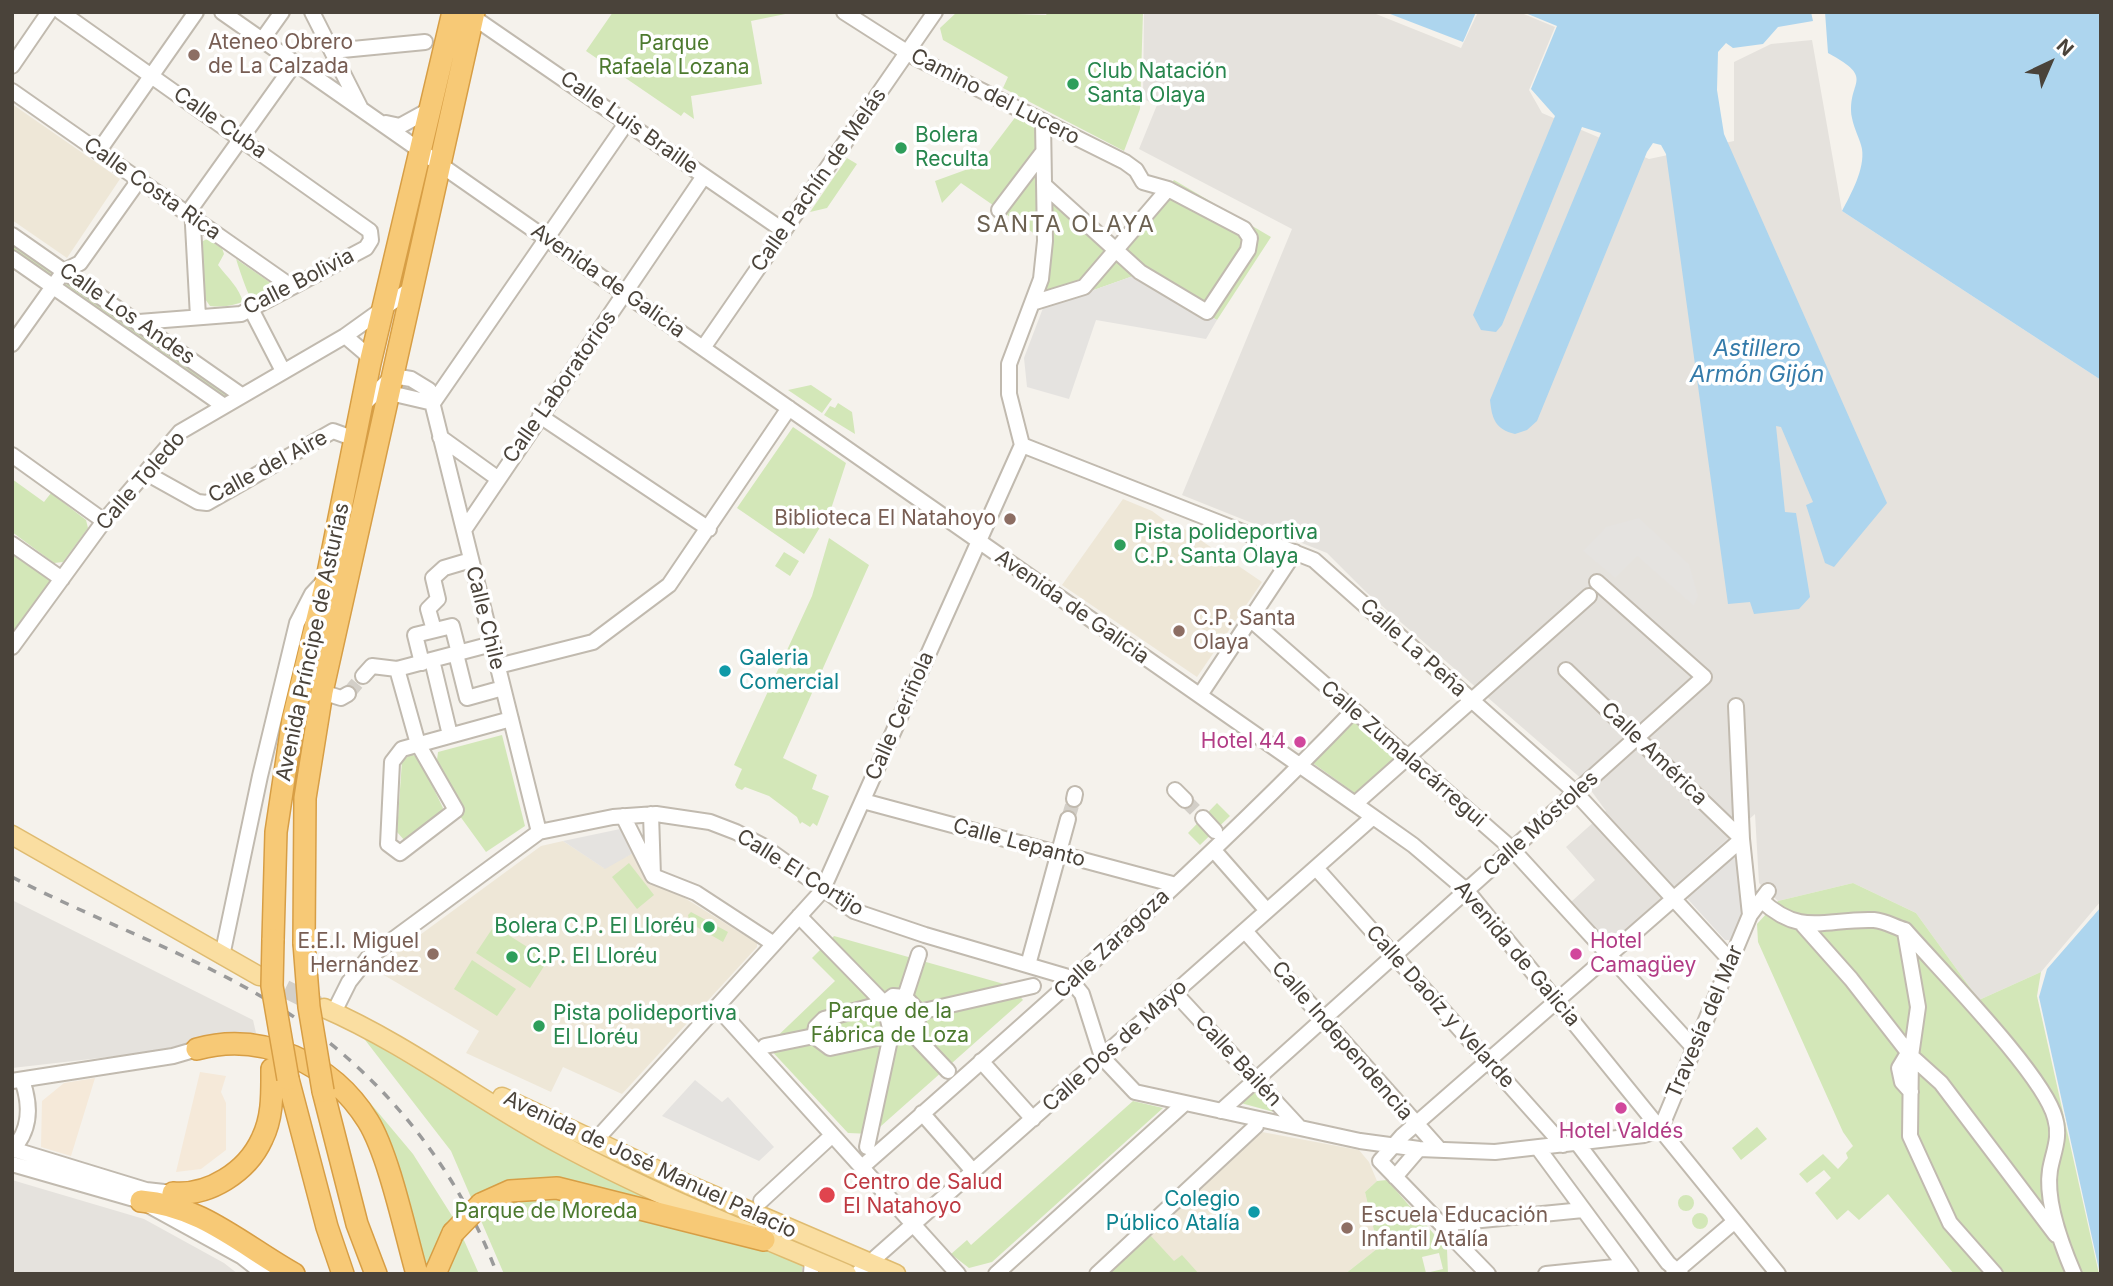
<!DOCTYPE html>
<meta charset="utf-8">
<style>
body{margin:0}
#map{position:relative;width:2113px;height:1286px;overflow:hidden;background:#f5f2ec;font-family:Inter,sans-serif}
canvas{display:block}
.frame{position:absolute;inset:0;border:14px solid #4a433a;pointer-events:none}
.north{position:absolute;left:2015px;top:28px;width:70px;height:70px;-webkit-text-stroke:5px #fff;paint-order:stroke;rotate:44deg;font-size:19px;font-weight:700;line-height:28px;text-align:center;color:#4a433a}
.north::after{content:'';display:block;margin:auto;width:24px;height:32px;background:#4a433a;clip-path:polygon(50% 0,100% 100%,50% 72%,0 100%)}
</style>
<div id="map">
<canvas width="2113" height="1286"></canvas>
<div class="frame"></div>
<div class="north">N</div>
</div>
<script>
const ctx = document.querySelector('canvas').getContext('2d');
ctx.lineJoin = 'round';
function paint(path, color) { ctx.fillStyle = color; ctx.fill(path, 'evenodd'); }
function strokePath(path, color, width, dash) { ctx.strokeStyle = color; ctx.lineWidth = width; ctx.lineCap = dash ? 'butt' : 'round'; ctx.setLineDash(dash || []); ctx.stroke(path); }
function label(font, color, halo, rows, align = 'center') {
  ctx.font = font + ' Inter,sans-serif'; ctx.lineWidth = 7; ctx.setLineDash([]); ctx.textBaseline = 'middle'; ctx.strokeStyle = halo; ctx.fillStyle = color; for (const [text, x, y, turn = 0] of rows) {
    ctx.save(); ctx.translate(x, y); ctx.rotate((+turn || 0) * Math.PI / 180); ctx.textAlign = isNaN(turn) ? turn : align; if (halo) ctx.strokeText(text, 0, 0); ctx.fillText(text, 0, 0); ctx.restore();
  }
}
paint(new Path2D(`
 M200 1072 226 1076 221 1092 226 1103V1150L201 1169 176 1172Z
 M95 1078 71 1156 41 1147 42 1101 64 1083Z`), '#f5e9d9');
paint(new Path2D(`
 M1144 12H1371L1461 48 1478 12H1519L1555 27 1529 90 1542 113 1649 159 1734 141V62L1771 44 1812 40 1842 211 2101 380V901L2041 972 1979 1000 1916 913 1853 883 1778 901 1759 883 1755 814 1610 944 1571 902 1595 880 1566 847 1606 811 1584 781 1366 592 1327 553 1182 495 1292 229 1139 149 1157 105 1143 99Z
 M12 900 253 1020 256 1033 226 1034 152 1052 12 1068Z
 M12 1180 144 1219 224 1263 238 1274H12Z`), '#e5e2dd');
paint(new Path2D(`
 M12 104 120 179 67 258 12 220Z
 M1123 499 1152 511 1174 527 1177 524 1262 582 1197 677 1062 585Z
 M563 841 604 868 637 851 651 877 757 943V947L622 1094 563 1067 551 1092 466 1053 479 1031 377 971 379 965 541 846Z
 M1262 1132 1359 1150 1369 1162 1377 1181 1365 1192 1378 1248 1345 1274H1107Z`), '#eee7d7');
paint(new Path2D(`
 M613 12H795L751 21 762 84 691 96 694 119 684 112 681 116 586 51Z
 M957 12 1046 15 1048 12H1143L1140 109 1124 151 1003 88 1008 77 943 40 940 28Z
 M1020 111 1043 123 1044 185 1115 250 1174 180 1271 237 1217 320 1136 275 1043 308 1032 303 1045 241 961 183 942 203 935 181 979 165Z
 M847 158 857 164 827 208 810 212Z
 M12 235 236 389 224 406 12 258Z
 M207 239 222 248 224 254 218 265C227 277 240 288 243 303L251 298C247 293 238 265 236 259L271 283 270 288C250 299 234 309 210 306L203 296 201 242Z
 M811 385 832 399 822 413 788 390Z
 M838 403 852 412 855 434 824 415 830 406 835 408Z
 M793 427 846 463 831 509 804 554 737 508Z
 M12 479 44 502 51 493 86 520 88 528 63 562 54 563 12 532Z
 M829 538 869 565 783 758 817 775 812 789 829 796 817 826 813 823 810 827 802 822 800 824 797 817 769 796 745 787 742 790 737 788 735 785 742 769 734 765 812 596Z
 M12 544 62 579 12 647Z
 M784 552 799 561 790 576 775 566Z
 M1353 717 1397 756 1356 794 1310 761Z
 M502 735 525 826 486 852 457 812 444 783 448 779 437 760 438 752Z
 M411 754 419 758 443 808 441 815 405 841 397 832 402 761Z
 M1217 803 1230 816 1200 845 1188 833Z
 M629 863 654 895 637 909 612 877Z
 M1853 883 1916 913 1979 1000 2041 972 2037 996 2099 1274H1954L1888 1194 1859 1220 1848 1210 1837 1220 1815 1193 1831 1178 1824 1170 1807 1183 1799 1174 1823 1154 1838 1169 1848 1158 1846 1153 1853 1146 1843 1132 1758 942 1757 924 1778 901Z
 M691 912 728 932 723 942 690 923 688 915Z
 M494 926 548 960 530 988 476 953Z
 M834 936 1011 986 1023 1000 872 1134 848 1133 767 1046 835 981 812 958Z
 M472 960 516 989 497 1016 454 989Z
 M362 1036C505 1120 648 1205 802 1265V1274H504L451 1151Z
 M1253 1089 1274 1112 1237 1102Z
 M366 1098 413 1154 454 1219 426 1273 385 1133Z
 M1133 1101 1163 1108 992 1262 969 1268 951 1254 967 1240 971 1245Z
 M523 1115 848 1262 850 1267 763 1234 549 1133Z
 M1757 1127 1767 1139 1741 1160 1732 1148Z
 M1387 1180 1447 1249 1448 1274H1345L1378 1248 1365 1192 1377 1181ZM1439 1253 1443 1269 1426 1273 1422 1257Z
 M1678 1203a8 8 0 1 1 16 0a8 8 0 1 1-16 0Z
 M1692 1221a8 8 0 1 1 16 0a8 8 0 1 1-16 0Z
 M1150 1235 1174 1261 1182 1255 1199 1274H1107Z
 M463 1238 479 1274H444L459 1241Z`), '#d3e7b8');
paint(new Path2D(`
 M1136 275 1217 320 1206 339 1096 320 1069 399 1027 387 1024 358 1043 308Z
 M1639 518 1689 564 1698 596 1694 606 1637 556 1615 578 1583 551 1606 527Z
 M625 828 637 851 605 869 563 841Z
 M1728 838 1740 853 1746 912 1734 940H1725L1675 885Z
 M695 1080 722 1102 728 1097 774 1147 759 1161 662 1116Z`), '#e5e3e0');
paint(new Path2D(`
 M1385 12H1476L1463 42Z
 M1523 12H1811L1813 21 1778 27 1763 44 1733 48 1726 43 1718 52 1717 90 1724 134 1887 503 1834 567 1825 563 1806 505 1813 502 1781 427 1776 426 1785 512 1796 513 1810 597 1799 609 1754 614 1750 602 1728 604 1666 154 1661 145 1653 143 1647 152 1537 421 1527 430 1515 434C1495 429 1492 419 1490 400L1601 133 1582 127 1502 325 1496 332 1481 330 1473 315 1555 116 1531 89 1557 26Z
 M1825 12H2101V380L1842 211C1851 194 1865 169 1862 149 1860 139 1854 129 1852 118 1846 80 1878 80 1828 53Z
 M2101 907V1274H2100L2039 997 2047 969Z`), '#add5ee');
strokePath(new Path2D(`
 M348 694 363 676
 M1185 800 1203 818
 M1068 819 1074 799`), '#d3cfc8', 14, [14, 7]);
strokePath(new Path2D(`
 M261 977 318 1005`), '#d3cfc8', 18, [18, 9]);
const minor = new Path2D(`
 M61 12 370 231 371 240 366 248 241 314 139 322
 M222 12 1355 804 1413 845 1467 891 1778 1274
 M312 12 360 107
 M844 12 916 58 1125 162 1136 170 1143 182 1168 189 1244 229 1250 238 1248 250 1207 312 1140 272 1044 185
 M473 17 784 231
 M262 40 282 12
 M332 51 425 42
 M12 66 49 12
 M12 91 292 287
 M386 123 400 126 431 109
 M98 152 196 12
 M999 210 1043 152
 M12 235 241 395
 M12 258 224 406
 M1032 303 1084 287 1168 189
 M251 309 283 371
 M198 317 192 207 295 63
 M345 336 365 353 370 363
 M12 344 64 271 80 263 139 180
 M703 348 935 12
 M390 393 433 403
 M433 403 627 122
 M363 405 393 376 411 379 429 390 539 832
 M540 416 709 529
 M440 437 497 478
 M1022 445 1314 560 1575 792 1731 961
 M12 455 104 521
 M146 473 198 502 207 503 333 431 355 439
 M464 530 704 176
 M12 544 62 579
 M1250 619 1511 848 1693 1047
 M434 630 428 609 438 599 433 578 444 568 471 560
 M12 647 104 521 180 432 345 336 412 288
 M456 654 467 698 503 688
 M432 660 450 735
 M422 663 415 635 452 626 459 653
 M498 666 593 642 669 585 789 408
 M397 669 492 644
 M1566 670 1742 839
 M363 676 372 666 397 669 418 744 456 810 400 853 388 844 392 762 402 749 511 719
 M322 692 341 698 348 694
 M1200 695 1295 552
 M1736 706 1742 839 1750 915
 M1175 790 1185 800
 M1074 799 1075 794
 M863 801 1176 885
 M1355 804 1589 596
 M623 816 653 876 651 814
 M1203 818 1215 831
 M1218 855 1262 905
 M1316 868 1563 1145
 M653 876 696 893 774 944
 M1761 900C1802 938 1826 918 1874 920 1886 921 1894 927 1905 930 1939 969 2044 1075 2055 1118 2061 1138 2053 1152 2050 1170 2045 1201 2062 1246 2074 1274
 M799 916 884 1003 893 996 905 997 919 1012C918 1031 910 1038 891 1035L867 1147
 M1803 925 1851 979 1911 1056 1941 1083 2056 1235
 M1245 931 1440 1150
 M1905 932 1918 1007 1911 1056 1910 1136 1950 1223 1995 1274
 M222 956 260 776 297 623 312 594 326 579
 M1028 965 1068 819
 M1175 993 1300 1128
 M905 997 919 954
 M717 1007 958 1274
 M334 1012 349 982 368 958 539 832 613 817 656 814 710 822 736 832 763 846 854 911 925 935 1068 977 1082 994 1102 1057 1135 1092 1360 1141 1419 1149 1495 1152 1644 1135 1660 1130
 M919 1012 1033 986
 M824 1019 884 1003 890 1028 906 1022 908 1017 903 1009 898 1007 886 1010
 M912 1033 948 1071
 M765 1046 814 1036
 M830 1048 824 1019 816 1027 814 1036 830 1048 891 1035 890 1028
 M981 1061 1033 1119
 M12 1081 173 1056 197 1049
 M1911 1092 1902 1082 1899 1068 1911 1048
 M1221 1111 1704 677 1597 582
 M922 1113 973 1171
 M1660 1130 1750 915 1768 891
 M595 1141 822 891 1022 445 1009 394V364L1041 279 1045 241 1043 123
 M1578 1144 1668 1263 1681 1274
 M1538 1148 1631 1274
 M12 1149 146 1190 173 1193
 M12 1150C31 1130 31 1105 22 1080
 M12 1164 141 1201 241 1256 264 1274
 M862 1167C1030 1019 1198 872 1353 711
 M1395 1177 1419 1149
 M761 1201 827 1140
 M1583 1210 1441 1224 1380 1161 1402 1136 1742 839
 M1451 1223V1236L1488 1274
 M811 1274 812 1259
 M857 1274 1373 817
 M996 1274 1185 1103
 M1097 1274 1256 1126
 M1546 1274 1625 1266
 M1673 1274 1735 1221`);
const major = new Path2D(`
 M12 835 259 976
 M324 1008C407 1044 480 1101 560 1144 652 1194 751 1233 847 1274
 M502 1097 689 1185 896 1274`);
const highway = new Path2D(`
 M273 940 276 832 293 719 327 578 370 363 453 12
 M304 943 305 798 322 692 474 12
 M197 1049C262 1031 332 1063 368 1121 389 1155 405 1232 417 1274
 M288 1079 327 1227 343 1274
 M323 1091 357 1224 376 1274
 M173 1193C209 1196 247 1172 262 1139 273 1117 272 1093 272 1069
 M141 1201C200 1205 244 1246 294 1274
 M481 1204 510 1191 557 1188 764 1240
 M435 1274 453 1233`);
strokePath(minor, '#c1baaf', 18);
strokePath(major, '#dfbb70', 21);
strokePath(highway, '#d79e45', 24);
strokePath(minor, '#fff', 14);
strokePath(major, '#fadea1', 18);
strokePath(highway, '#f7c976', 21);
strokePath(new Path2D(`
 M12 877C104 925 213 961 297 1019 386 1079 460 1173 497 1274`), '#9a9a9a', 3.5, [9, 9]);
const highwayBridge = new Path2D(`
 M273 940 272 986 288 1079
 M304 943 309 1007 323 1091
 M453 1233 481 1204`);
strokePath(highwayBridge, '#d79e45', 24, []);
strokePath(highwayBridge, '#f7c976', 21);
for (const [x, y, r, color] of [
 [194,55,7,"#8d6e63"],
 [1073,84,7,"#2e9e5b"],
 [901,148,7,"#2e9e5b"],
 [1010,519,7,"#8d6e63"],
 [1120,545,7,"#2e9e5b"],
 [1179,631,7,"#8d6e63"],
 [725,671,7,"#0f9aa8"],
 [1300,742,7,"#d1479c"],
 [709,927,7,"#2e9e5b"],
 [433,954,7,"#8d6e63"],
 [1576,954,7,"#d1479c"],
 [512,957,7,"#2e9e5b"],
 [539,1026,7,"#2e9e5b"],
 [1621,1108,7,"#d1479c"],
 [827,1195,9,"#e0444e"],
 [1254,1212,7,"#0f9aa8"],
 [1347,1228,7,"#8d6e63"]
]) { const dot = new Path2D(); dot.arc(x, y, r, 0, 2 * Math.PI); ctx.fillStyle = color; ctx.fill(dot); strokePath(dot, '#fff', 2.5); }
label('21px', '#785e54', '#fff', [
 ["Ateneo Obrero",208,43],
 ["de La Calzada",208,67],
 ["Biblioteca El Natahoyo",996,519,"right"],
 ["C.P. Santa",1193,619],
 ["Olaya",1193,643],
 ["E.E.I. Miguel",419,942,"right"],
 ["Hernández",419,966,"right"],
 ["Escuela Educación",1361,1216],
 ["Infantil Atalía",1361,1240]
], 'left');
label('21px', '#4d7a2f', '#fff', [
 ["Parque",674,44],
 ["Rafaela Lozana",674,68],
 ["Parque de la",890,1012],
 ["Fábrica de Loza",890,1036],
 ["Parque de Moreda",546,1212]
]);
label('21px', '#27864d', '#fff', [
 ["Club Natación",1087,72],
 ["Santa Olaya",1087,96],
 ["Bolera",915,136],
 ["Reculta",915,160],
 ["Pista polideportiva",1134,533],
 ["C.P. Santa Olaya",1134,557],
 ["Bolera C.P. El Lloréu",695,927,"right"],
 ["C.P. El Lloréu",526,957],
 ["Pista polideportiva",553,1014],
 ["El Lloréu",553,1038]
], 'left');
label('21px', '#4a433a', '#fff', [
 ["Camino del Lucero",995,97,27],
 ["Calle Cuba",220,123,35],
 ["Calle Luis Braille",629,123,35],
 ["Calle Pachín de Melás",819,180,-55],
 ["Calle Costa Rica",152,189,35],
 ["Avenida de Galicia",608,281,35],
 ["Calle Bolivia",299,282,-27],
 ["Calle Los Andes",127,314,35],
 ["Calle Laboratorios",560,387,-55],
 ["Calle del Aire",268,467,-28],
 ["Calle Toledo",141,481,-49],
 ["Avenida de Galicia",1072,607,35],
 ["Calle Chile",485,618,76],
 ["Avenida Príncipe de Asturias",313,642,-78],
 ["Calle La Peña",1413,648,42],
 ["Calle Ceriñola",900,716,-66],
 ["Calle Zumalacárregui",1403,754,41],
 ["Calle América",1654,754,44],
 ["Calle Móstoles",1541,824,-42],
 ["Calle Lepanto",1019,843,15],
 ["Calle El Cortijo",800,873,32],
 ["Calle Zaragoza",1112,944,-43],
 ["Avenida de Galicia",1517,954,50],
 ["Calle Daoíz y Velarde",1440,1007,48],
 ["Travesía del Mar",1705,1022,-67],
 ["Calle Independencia",1342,1041,49],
 ["Calle Dos de Mayo",1115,1046,-42],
 ["Calle Bailén",1238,1061,47],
 ["Avenida de José Manuel Palacio",650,1165,25]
]);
label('21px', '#0d838f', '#fff', [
 ["Galeria",739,659],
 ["Comercial",739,683],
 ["Colegio",1240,1200,"right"],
 ["Público Atalía",1240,1224,"right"]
], 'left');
label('21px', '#b23c85', '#fff', [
 ["Hotel 44",1286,742],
 ["Hotel",1590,942,"left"],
 ["Camagüey",1590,966,"left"],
 ["Hotel Valdés",1621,1132,"center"]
], 'right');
label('21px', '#be3a42', '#fff', [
 ["Centro de Salud",843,1183],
 ["El Natahoyo",843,1207]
], 'left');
ctx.letterSpacing = '2px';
label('23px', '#6c6151', '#fff', [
 ["SANTA OLAYA",1066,225]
]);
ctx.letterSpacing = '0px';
label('italic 23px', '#347baa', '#fff', [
 ["Astillero",1757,349],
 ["Armón Gijón",1757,375]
]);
</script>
